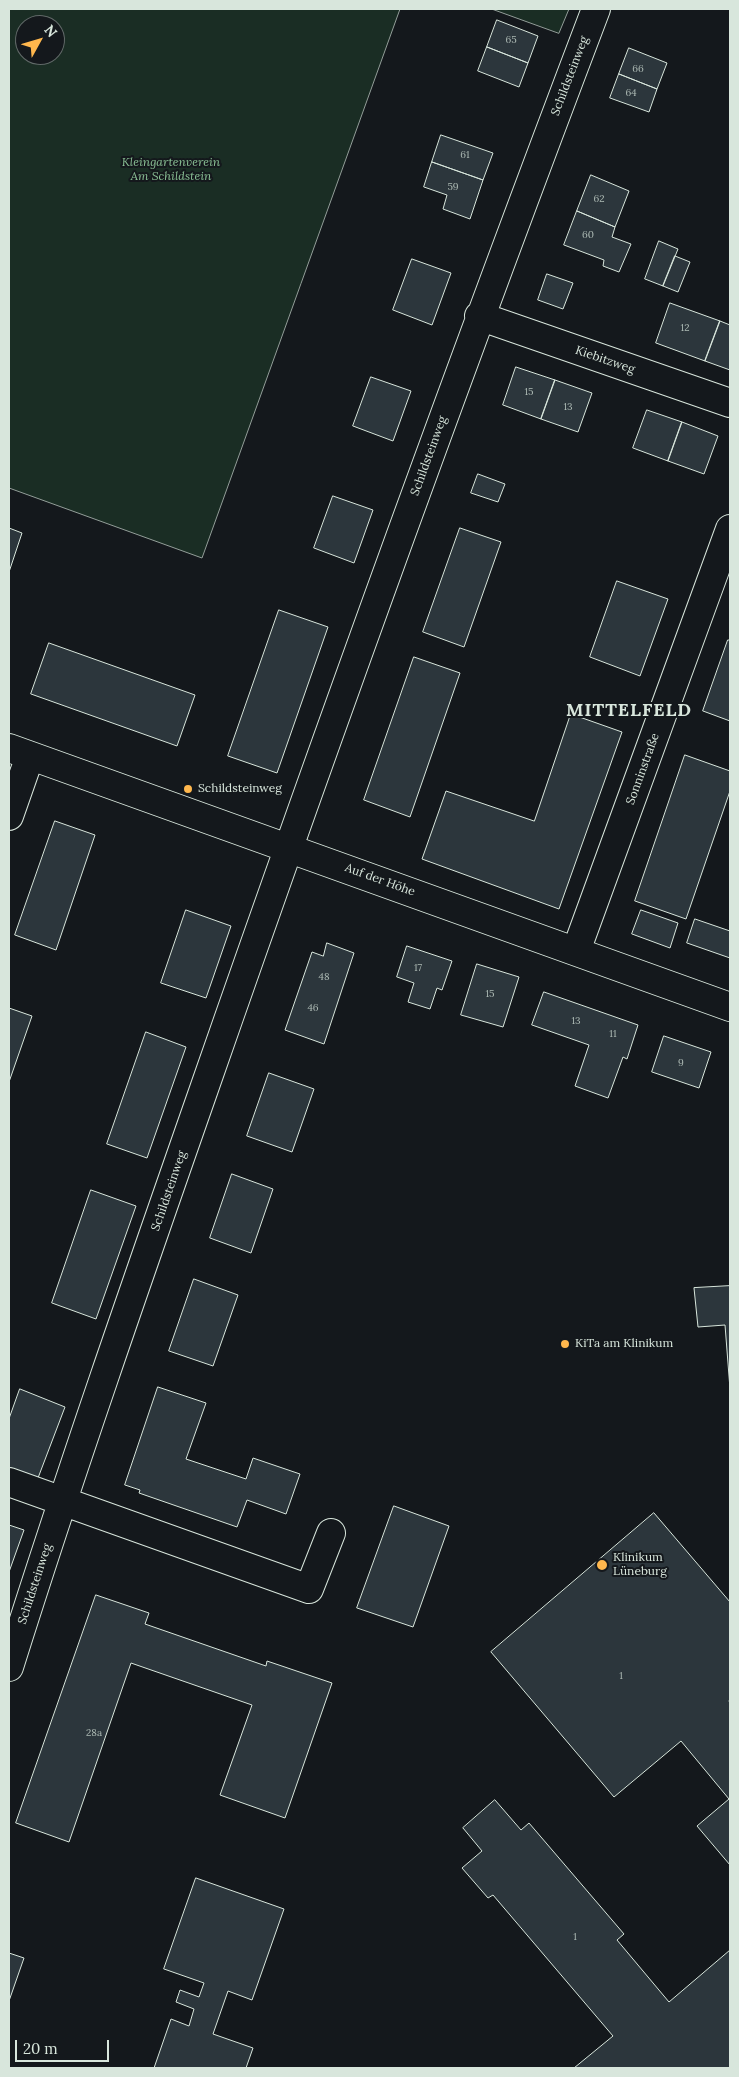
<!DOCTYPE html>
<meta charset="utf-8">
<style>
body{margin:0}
#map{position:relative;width:739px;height:2077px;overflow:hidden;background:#14181c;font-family:Lora,serif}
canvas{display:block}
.frame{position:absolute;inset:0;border:10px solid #d8e6dc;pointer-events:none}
.north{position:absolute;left:15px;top:15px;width:50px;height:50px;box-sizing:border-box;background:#14181c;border:1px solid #626a69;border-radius:50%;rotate:51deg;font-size:14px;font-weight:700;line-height:20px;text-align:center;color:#d8e6dc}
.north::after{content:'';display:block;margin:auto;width:18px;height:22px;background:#ffb74d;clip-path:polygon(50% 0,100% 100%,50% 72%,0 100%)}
.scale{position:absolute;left:15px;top:2040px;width:94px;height:22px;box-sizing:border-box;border:2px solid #d8e6dc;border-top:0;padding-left:6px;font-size:15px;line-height:18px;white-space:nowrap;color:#d8e6dc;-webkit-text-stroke:4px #14181c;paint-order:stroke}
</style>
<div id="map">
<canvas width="739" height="2077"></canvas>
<div class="frame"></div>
<div class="north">N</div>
<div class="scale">20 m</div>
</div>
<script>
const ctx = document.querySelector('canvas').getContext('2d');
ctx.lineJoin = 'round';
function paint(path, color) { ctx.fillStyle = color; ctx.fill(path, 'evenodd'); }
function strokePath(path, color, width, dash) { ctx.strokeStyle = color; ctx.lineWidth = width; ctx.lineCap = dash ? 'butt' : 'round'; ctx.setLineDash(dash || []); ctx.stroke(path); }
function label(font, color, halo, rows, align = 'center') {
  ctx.font = font + ' Lora,serif'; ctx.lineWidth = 4; ctx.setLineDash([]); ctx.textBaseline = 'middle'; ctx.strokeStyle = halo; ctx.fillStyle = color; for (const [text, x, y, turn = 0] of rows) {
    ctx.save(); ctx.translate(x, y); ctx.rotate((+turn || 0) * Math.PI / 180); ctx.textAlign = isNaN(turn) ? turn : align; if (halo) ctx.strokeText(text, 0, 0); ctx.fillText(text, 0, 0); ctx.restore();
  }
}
const green = new Path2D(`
 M9 9H400L202 558 9 488ZM25 25H55V55H25Z
 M492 9H569L559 33Z`);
paint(green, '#1a2d24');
strokePath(green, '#939e99', 1);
const building = new Path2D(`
 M497 20 538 36 528 63 487 47Z
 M487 47 528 63 519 87 478 71Z
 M629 48 667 63 657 89 619 74Z
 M619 74 657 89 649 112 610 98Z
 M441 135 493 153 483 180 432 162Z
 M432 162 483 180 470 219 443 209 447 195 424 187Z
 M591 175 629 191 615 227 577 211Z
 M577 211 615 227 612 237 631 244 619 272 603 266 604 260 564 245Z
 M659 241 678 249 663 286 645 279Z
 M675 256 690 262 678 292 663 286Z
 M412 259 451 273 432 325 393 310Z
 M547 274 573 283 563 309 538 300Z
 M670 303 720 321 705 361 656 343Z
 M720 321 730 325V370L705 361Z
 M516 367 555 380 541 419 503 405Z
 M371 377 411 391 393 441 353 426Z
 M555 380 592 393 578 432 541 419Z
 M647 410 682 422 668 461 633 448Z
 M682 422 718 436 704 474 668 461Z
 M478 474 505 484 498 502 471 493Z
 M333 496 373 510 354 563 314 548Z
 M9 528 22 533 9 572Z
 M460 528 501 542 464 647 423 632Z
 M617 581 668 599 640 676 590 657Z
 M279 610 328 627 277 773 228 756Z
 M728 640H730V721L703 711Z
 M49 643 195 695 177 746 31 694Z
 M414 657 460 673 410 817 364 800Z
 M571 714 622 732 559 909 422 859 446 791 534 821Z
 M685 755 730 771V791L686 919 635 901Z
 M55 821 95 835 56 950 15 935Z
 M186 910 231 926 206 998 161 983Z
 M641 910 678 923 670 948 632 934Z
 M695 919 730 931V958L687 943Z
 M327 943 354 953 324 1044 285 1030 312 952 323 956Z
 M407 946 452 961 442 990 437 988 430 1009 408 1002 414 983 397 977Z
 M477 964 519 977 503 1027 461 1015Z
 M544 992 638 1025 627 1059 623 1057 608 1098 575 1086 589 1045 532 1025Z
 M9 1008 32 1016 9 1082Z
 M146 1032 186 1047 147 1158 107 1144Z
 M664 1036 711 1052 699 1088 652 1072Z
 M269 1073 314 1089 292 1152 247 1136Z
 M232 1174 273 1189 251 1253 210 1238Z
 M91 1190 136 1206 96 1319 52 1303Z
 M194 1279 238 1295 213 1366 169 1351Z
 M730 1286V1389L725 1325 698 1327 694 1288Z
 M158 1387 206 1403 186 1459 246 1479 253 1458 300 1474 286 1514 247 1500 237 1527 139 1493 140 1490 125 1485Z
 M20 1389 65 1407 38 1478 9 1467V1419Z
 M394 1506 449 1526 413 1627 357 1608Z
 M654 1513 730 1602V1699L729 1701 730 1703V1865L697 1826 729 1799 681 1741 614 1797 491 1652Z
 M9 1525 24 1530 9 1572Z
 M96 1595 149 1613 145 1624 266 1666 267 1661 332 1683 285 1818 220 1795 252 1705 131 1663 69 1842 16 1823Z
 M495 1800 521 1830 529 1823 624 1934 617 1940 669 2002 730 1950V2068H574L613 2036 493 1895 488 1898 462 1868 482 1851 463 1828Z
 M196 1878 284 1909 252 2000 228 1991 213 2034 253 2048 246 2068H154L171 2019 189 2026 194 2009 176 2002 180 1990 199 1997 204 1983 164 1969Z
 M9 1953 24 1958 9 2001Z`);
paint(building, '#2c363c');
strokePath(building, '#d8e6dc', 1);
const minor = new Path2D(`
 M479 316 730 403
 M9 748 730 1007
 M9 816 30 756
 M576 951 730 529
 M9 1482 309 1589 331 1533
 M9 1667C70 1473 137 1281 204 1089 330 727 460 367 596 9`);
strokePath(minor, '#d8e6dc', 30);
strokePath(minor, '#14181c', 28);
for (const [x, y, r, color] of [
 [188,789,5,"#ffb74d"],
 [565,1344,5,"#ffb74d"],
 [602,1565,6,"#ffb74d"]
]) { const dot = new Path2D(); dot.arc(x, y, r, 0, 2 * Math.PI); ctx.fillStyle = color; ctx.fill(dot); strokePath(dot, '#14181c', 2); }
label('10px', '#adbab4', null, [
 ["65",511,40],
 ["66",638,69],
 ["64",631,93],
 ["61",465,155],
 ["59",453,187],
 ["62",599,199],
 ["60",588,235],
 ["12",685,328],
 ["15",529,392],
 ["13",568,407],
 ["17",418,968],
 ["48",324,977],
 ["15",490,994],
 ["46",313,1008],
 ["13",576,1021],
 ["11",613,1034],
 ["9",681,1063],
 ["1",621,1676],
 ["28a",94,1733],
 ["1",575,1937]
]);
label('12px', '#d8e6dc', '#14181c', [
 ["Schildsteinweg",570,76,-69],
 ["Kiebitzweg",605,360,19],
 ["Schildsteinweg",429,456,-70],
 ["Sonninstraße",643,769,-70],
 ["Auf der Höhe",380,880,20],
 ["Schildsteinweg",169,1191,-71],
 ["Schildsteinweg",35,1584,-72]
]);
label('italic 12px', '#8ac095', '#14181c', [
 ["Kleingartenverein",171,163],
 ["Am Schildstein",171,177]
]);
label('12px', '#d8e6dc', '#14181c', [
 ["Schildsteinweg",198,789],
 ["KiTa am Klinikum",575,1344],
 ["Klinikum",613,1558],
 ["Lüneburg",613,1572]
], 'left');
ctx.letterSpacing = '1px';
label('bold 18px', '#d8e6dc', '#14181c', [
 ["MITTELFELD",629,711]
]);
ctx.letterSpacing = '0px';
</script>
